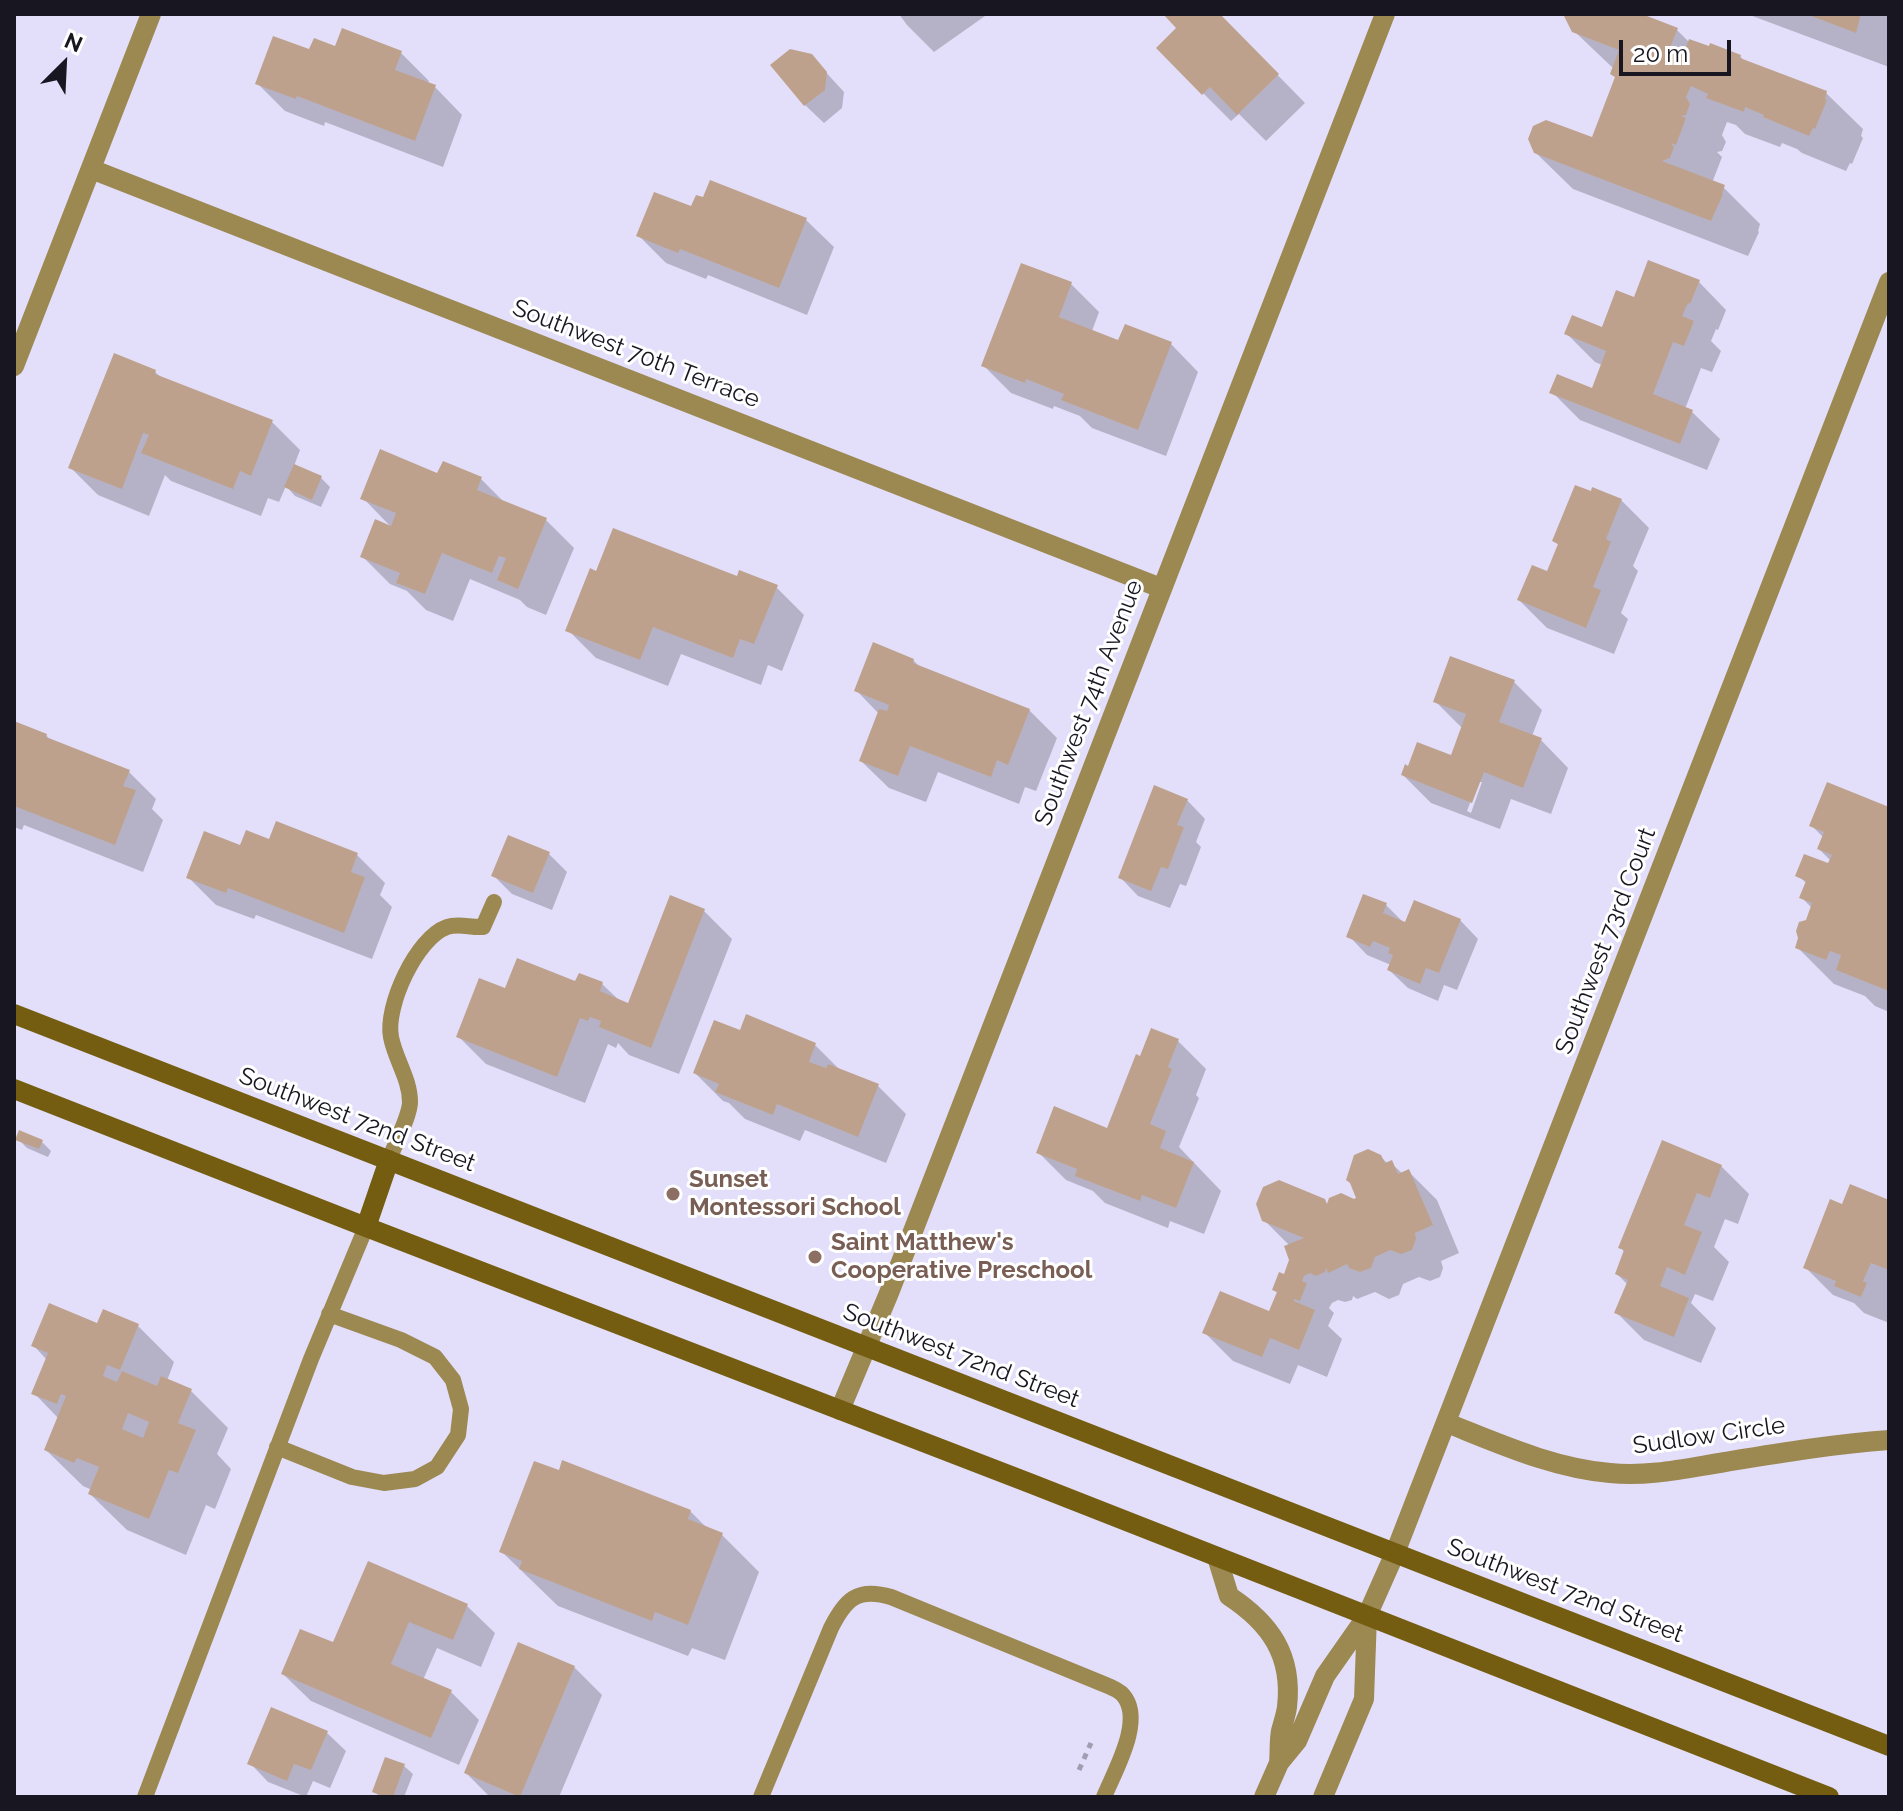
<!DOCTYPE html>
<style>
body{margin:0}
#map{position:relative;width:1903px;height:1811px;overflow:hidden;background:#e3dffa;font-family:Raleway,sans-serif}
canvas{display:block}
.frame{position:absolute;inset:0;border:16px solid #181621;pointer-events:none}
.north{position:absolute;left:24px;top:24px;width:80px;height:80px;-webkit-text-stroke:6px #fff;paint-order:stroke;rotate:24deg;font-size:22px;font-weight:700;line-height:32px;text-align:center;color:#181621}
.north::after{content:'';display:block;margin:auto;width:28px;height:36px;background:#181621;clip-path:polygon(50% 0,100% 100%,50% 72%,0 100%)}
.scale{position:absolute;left:1619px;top:40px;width:112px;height:36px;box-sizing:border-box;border:4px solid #181621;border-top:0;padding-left:10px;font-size:24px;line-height:28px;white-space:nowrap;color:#181621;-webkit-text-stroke:6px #fff;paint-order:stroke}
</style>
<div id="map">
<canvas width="1903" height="1811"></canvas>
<div class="frame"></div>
<div class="north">N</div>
<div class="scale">20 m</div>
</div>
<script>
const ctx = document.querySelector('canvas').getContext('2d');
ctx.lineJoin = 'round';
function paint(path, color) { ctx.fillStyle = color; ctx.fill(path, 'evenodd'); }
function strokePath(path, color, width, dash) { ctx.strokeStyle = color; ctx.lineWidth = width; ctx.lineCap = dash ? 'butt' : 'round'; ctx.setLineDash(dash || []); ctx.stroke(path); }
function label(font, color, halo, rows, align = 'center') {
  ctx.font = font + ' Raleway,sans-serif'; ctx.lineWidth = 6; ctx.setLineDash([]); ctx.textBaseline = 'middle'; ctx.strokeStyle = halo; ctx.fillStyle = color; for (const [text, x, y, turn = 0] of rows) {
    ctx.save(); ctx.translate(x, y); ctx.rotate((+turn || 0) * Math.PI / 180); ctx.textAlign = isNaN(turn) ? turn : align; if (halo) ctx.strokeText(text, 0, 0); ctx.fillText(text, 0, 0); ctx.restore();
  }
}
paint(new Path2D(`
 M899 14H983L985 16 934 52 907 25Z
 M1165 14H1218L1305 103 1266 141 1239 114 1231 121 1158 48 1179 28Z
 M1567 14H1636L1676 29 1690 43 1740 56 1746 63 1826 93 1863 129 1861 136 1863 138 1852 164 1850 163 1846 171 1802 153 1797 149 1782 143 1780 147 1745 134 1736 125 1727 122 1722 135 1726 142 1722 151 1717 152 1722 157 1712 183 1723 187 1760 224 1758 231 1759 232 1748 256 1573 189 1535 152 1593 140 1617 78 1614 69 1574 31Z
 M1747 14H1889V67Z
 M336 49 401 53 429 81 427 84 435 87 462 115 443 167 325 122 324 126 285 111 257 83 311 52Z
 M811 56 844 92 842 108 824 123 805 105Z
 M692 209 806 220 834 247 807 315 708 275 706 279 666 263 638 235Z
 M1699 282 1726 310 1718 330 1716 329 1711 341 1721 351 1712 372 1701 368 1685 409 1692 412 1720 439 1707 470 1580 420 1552 392 1593 390 1602 365 1595 362 1567 334 1603 330 1635 300Z
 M1071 284 1099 312 1092 331 1120 342 1171 344 1198 372 1166 456 1092 428 1080 416 1054 406 1053 409 1011 393 983 365Z
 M155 372 163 379 272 422 300 450 294 466 321 478 330 487 321 507 295 496 286 486 279 502 268 498 261 516 171 481 165 475 149 516 98 495 70 467Z
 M438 476 481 479 506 504 546 520 574 548 546 615 527 607 520 600 470 579 453 621 426 610 407 591 390 584 362 556 393 529 363 498Z
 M1621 500 1649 528 1633 566 1638 571 1621 613 1628 619 1614 654 1547 628 1519 600 1548 574 1560 546 1554 541Z
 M738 579 776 587 804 615 782 671 768 665 761 685 681 654 668 686 596 658 568 630Z
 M913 660 922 669 1029 710 1057 738 1036 791 1025 787 1019 804 938 772 926 802 889 788 861 761 879 714 857 691Z
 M1514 682 1542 710 1532 736 1541 740 1568 768 1551 814 1511 799 1500 829 1431 803 1403 775 1452 758 1463 729 1435 701ZM1478 782H1482L1471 813 1467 811Z
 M14 723 46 735 52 742 129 772 156 799 152 809 163 820 143 872 24 825 22 830 14 827Z
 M1187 800 1205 819 1196 842 1201 847 1186 886 1180 884 1170 908 1138 896 1120 877Z
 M1889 809V1012L1875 1006 1865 996 1834 984 1797 947 1812 908 1801 897 1807 884 1798 875 1829 866 1831 861 1819 849 1824 838 1812 826Z
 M271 842 357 855 385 883 380 895 392 907 372 959 256 915 254 919 216 905 188 877 241 847Z
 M549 854 567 872 552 910 512 894 493 875Z
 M1386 905 1406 925 1460 920 1478 939 1457 990 1444 985 1438 1001 1408 988 1389 970 1391 965 1367 955 1349 936Z
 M704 911 732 939 679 1074 629 1055 618 1043 616 1048 608 1044 585 1103 486 1064 458 1036 506 991 576 984H602L620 1001 629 1005Z
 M1152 1031 1178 1041 1206 1069 1196 1095 1199 1098 1179 1147 1221 1191 1204 1234 1170 1221 1168 1228 1105 1203 1093 1191 1066 1180 1038 1152 1108 1130Z
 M741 1033 815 1045 842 1072 878 1086 906 1114 886 1163 805 1130 800 1141 745 1119 729 1103 723 1101 695 1073Z
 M21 1133 42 1142 51 1151 48 1157 27 1148 18 1139Z
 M1380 1156 1388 1164 1391 1163 1403 1174 1409 1172 1437 1200 1459 1253 1441 1261 1443 1268 1440 1277 1430 1281 1419 1277 1403 1284 1399 1295 1389 1299 1375 1292 1357 1299 1353 1296 1352 1300 1345 1302 1338 1300 1332 1303 1329 1308 1334 1313 1328 1326 1342 1339 1327 1377 1298 1365 1290 1384 1233 1361 1205 1333 1270 1313 1278 1294 1274 1289 1285 1277 1291 1260 1290 1246 1264 1220 1324 1201 1329 1205 1354 1201Z
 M1721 1166 1749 1194 1738 1224 1725 1219 1714 1247 1729 1262 1713 1301 1695 1294 1691 1303 1716 1328 1701 1363 1644 1340 1616 1312 1628 1285 1617 1274 1625 1253 1621 1248Z
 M1889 1202V1323L1864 1313 1854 1303 1833 1295 1805 1267 1843 1206Z
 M98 1325 138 1326 174 1362 167 1381 191 1391 228 1428 217 1454 231 1469 215 1509 206 1505 186 1555 127 1530 90 1494 92 1490 83 1486 46 1450 59 1419 34 1393 47 1360 34 1346Z
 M690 1511 709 1530 722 1535 759 1572 725 1660 692 1648 688 1656 558 1606 501 1551Z
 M369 1563 467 1606 495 1633 481 1667 437 1648 423 1680 451 1692 479 1720 459 1765 311 1701 283 1674 334 1645Z
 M574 1667 602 1695 559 1797H490L466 1773Z
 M327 1733 346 1751 330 1788 313 1781 306 1797 268 1782 250 1763Z
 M404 1766 413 1774 404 1797H380L375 1792Z`), '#0003');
paint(new Path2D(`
 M1163 14H1220L1279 74 1237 115 1210 87 1202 95 1156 48 1176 28Z
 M1565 14H1642L1678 28 1669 50 1683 55 1689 39 1709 46 1710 43 1741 55 1740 58 1827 91 1825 99 1827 100 1815 129 1813 128 1809 136 1763 117 1764 115 1745 107 1744 112 1706 98 1708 94 1691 86 1686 97 1690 104 1686 115 1681 116 1686 118 1676 145 1671 143 1674 147 1670 158 1662 161 1725 185 1722 193 1723 194 1711 221 1534 153 1528 139 1533 126 1546 120 1592 137 1615 77 1610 74 1619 50 1572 32 1564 16Z
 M1806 14H1861L1856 33Z
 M342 28 402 51 395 70 436 85 415 141 297 96 296 99 255 84 273 36 309 49 314 38 335 46Z
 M790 49 812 54 827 72 825 90 804 106 770 65Z
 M710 180 807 218 779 288 680 249 678 253 636 236 654 192 691 206 696 195 703 197Z
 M1648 260 1700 280 1690 304 1688 303 1682 316 1694 321 1684 346 1673 342 1653 394 1693 410 1680 444 1549 393 1557 374 1592 388 1606 351 1564 334 1572 315 1602 327 1616 290 1634 297Z
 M1021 263 1072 282 1059 317 1118 340 1125 324 1172 342 1138 430 1061 400 1064 394 1026 379 1025 383 981 366Z
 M114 353 156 370 155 374 273 420 251 476 240 471 233 489 141 453 149 435 143 433 122 489 68 468Z
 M380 449 437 473 443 461 482 477 477 490 547 518 518 589 497 580 506 558 499 556 492 573 442 553 425 594 396 583 400 573 360 557 375 519 391 526 396 513 360 499Z
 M294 464 322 476 312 500 284 487Z
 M1575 485 1591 491 1592 487 1622 499 1606 539 1611 542 1593 587 1601 590 1586 628 1517 600 1532 565 1547 571 1558 544 1552 541Z
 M613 528 737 576 739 570 778 585 754 644 740 639 733 658 653 627 640 660 565 631 590 568 596 571Z
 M873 642 914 659 913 663 1030 709 1008 765 997 760 991 777 910 746 898 776 859 761 879 709 887 711 889 705 854 691Z
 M1450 656 1515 680 1499 722 1542 738 1523 788 1484 772 1472 803 1401 775 1405 764 1408 766 1417 742 1451 755 1466 714 1433 702Z
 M14 721 47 734 46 737 130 770 123 786 136 790 115 845 14 806Z
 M1827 782 1889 807V991L1836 970 1841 955 1830 951 1826 960 1795 948 1798 938 1796 931 1799 922 1806 920 1812 903 1799 898 1806 881 1795 876 1804 854 1828 863 1832 855 1817 849 1824 832 1809 826Z
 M1154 785 1188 799 1177 825 1184 827 1168 869 1161 867 1151 891 1118 878Z
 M276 821 358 853 351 872 365 877 344 933 228 888 226 893 186 878 204 831 240 845 246 830 269 839Z
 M508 835 550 852 533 893 491 876Z
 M1363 894 1387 903 1383 913 1405 922 1414 900 1461 919 1439 973 1426 968 1420 984 1387 970 1393 955 1388 953 1390 948 1373 941 1370 947 1346 937Z
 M670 895 705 909 651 1048 599 1027 601 1021 590 1017 588 1021 580 1018 557 1077 456 1037 479 978 505 988 517 958 575 981 579 973 603 982 600 991 628 1003Z
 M746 1014 816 1043 809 1062 826 1068 828 1064 879 1084 858 1137 777 1104 773 1115 715 1092 719 1084 693 1073 714 1020 740 1030Z
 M1151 1028 1179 1039 1168 1067 1172 1069 1150 1124 1166 1131 1160 1148 1194 1162 1176 1208 1142 1195 1140 1201 1075 1176 1077 1169 1036 1153 1054 1106 1107 1128 1136 1054 1140 1056Z
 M19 1130 43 1140 39 1149 15 1140Z
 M1662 1140 1722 1165 1710 1198 1697 1193 1684 1225 1702 1232 1685 1275 1667 1267 1660 1286 1689 1298 1674 1337 1614 1313 1628 1280 1615 1274 1624 1250 1618 1248Z
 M1368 1149 1381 1155 1385 1163 1392 1160 1398 1174 1409 1169 1433 1225 1415 1233 1416 1239 1412 1250 1401 1254 1390 1250 1375 1257 1371 1268 1360 1272 1349 1268 1347 1264 1328 1273 1326 1268 1325 1272 1316 1276 1310 1273 1304 1276 1302 1281 1307 1283 1300 1301 1294 1299V1301L1315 1310 1299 1350 1270 1338 1262 1357 1202 1333 1220 1291 1269 1311 1277 1292 1272 1290 1279 1272 1284 1274 1289 1260 1284 1246 1304 1238 1262 1221 1256 1204 1263 1187 1279 1180 1325 1199 1327 1204 1329 1198 1341 1193 1354 1199 1356 1198 1350 1183 1346 1180 1354 1155Z
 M1850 1184 1889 1200V1270L1871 1263 1863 1281 1867 1283 1861 1297 1834 1286 1836 1281 1803 1268 1830 1199 1842 1204Z
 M49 1303 97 1323 103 1309 139 1324 120 1370 107 1365 103 1376 117 1382 122 1371 157 1386 161 1376 192 1389 178 1423 196 1430 178 1473 169 1470 149 1519 88 1494 99 1467 77 1458 74 1463 44 1450 66 1396 61 1394 57 1404 31 1394 48 1353 31 1346ZM128 1413 149 1422 143 1438 122 1429Z
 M562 1460 691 1510 688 1519 723 1533 688 1625 655 1612 652 1621 519 1569 522 1561 499 1552 534 1461 559 1470Z
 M368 1561 468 1604 453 1640 409 1622 391 1664 452 1690 431 1738 281 1674 300 1629 333 1642Z
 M518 1642 575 1666 520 1797 464 1773Z
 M271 1707 328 1731 311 1770 294 1764 287 1781 247 1764Z
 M385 1757 405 1764 393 1797H385L372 1792Z`), '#bea18c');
strokePath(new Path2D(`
 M1079 1770 1091 1743`), '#a19eb3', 5, [6, 6]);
strokePath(new Path2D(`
 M389 1160C394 1146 410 1116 410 1102 410 1079 395 1059 391 1037 385 1007 416 938 447 927 459 923 471 928 483 927L494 902
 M277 1447 352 1477 384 1483 415 1479 437 1467 458 1435 461 1409 453 1380 435 1357 401 1340 329 1314
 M145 1797 311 1359 366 1227
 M761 1797 831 1628C845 1600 857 1587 891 1597L1101 1683C1108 1686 1118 1689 1123 1695 1145 1720 1114 1772 1104 1797`), '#9c8851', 16);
strokePath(new Path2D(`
 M91 169 1161 588
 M14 366 151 14
 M840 1410 889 1293 1385 14
 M1447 1423C1500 1444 1553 1468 1610 1473 1649 1477 1687 1468 1725 1462 1780 1453 1834 1444 1889 1440
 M1217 1557 1229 1596C1270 1623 1293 1655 1287 1707 1286 1715 1283 1723 1281 1731 1279 1741 1280 1753 1279 1763
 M1264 1797 1279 1763 1297 1741 1325 1676 1367 1616 1395 1553 1889 282
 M1323 1797 1364 1699 1367 1616`), '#9c8851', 20);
strokePath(new Path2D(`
 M14 1014 1889 1746
 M14 1089 366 1227 1032 1484 1829 1797
 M366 1227 389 1160`), '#745d10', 20);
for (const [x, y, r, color] of [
 [673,1194,8,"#8d6e63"],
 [815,1257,8,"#8d6e63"]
]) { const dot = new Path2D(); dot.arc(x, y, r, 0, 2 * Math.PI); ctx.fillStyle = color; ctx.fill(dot); strokePath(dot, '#fff', 3); }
label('24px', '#181621', '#fff', [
 ["Southwest 70th Terrace",636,354,21],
 ["Southwest 74th Avenue",1089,703,-69],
 ["Southwest 73rd Court",1606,941,-69],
 ["Southwest 72nd Street",357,1120,21],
 ["Southwest 72nd Street",961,1356,21],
 ["Sudlow Circle",1709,1436,-8],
 ["Southwest 72nd Street",1565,1591,21]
]);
label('bold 24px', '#785e54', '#fff', [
 ["Sunset",689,1180],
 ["Montessori School",689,1208],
 ["Saint Matthew's",831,1243],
 ["Cooperative Preschool",831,1271]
], 'left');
</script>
